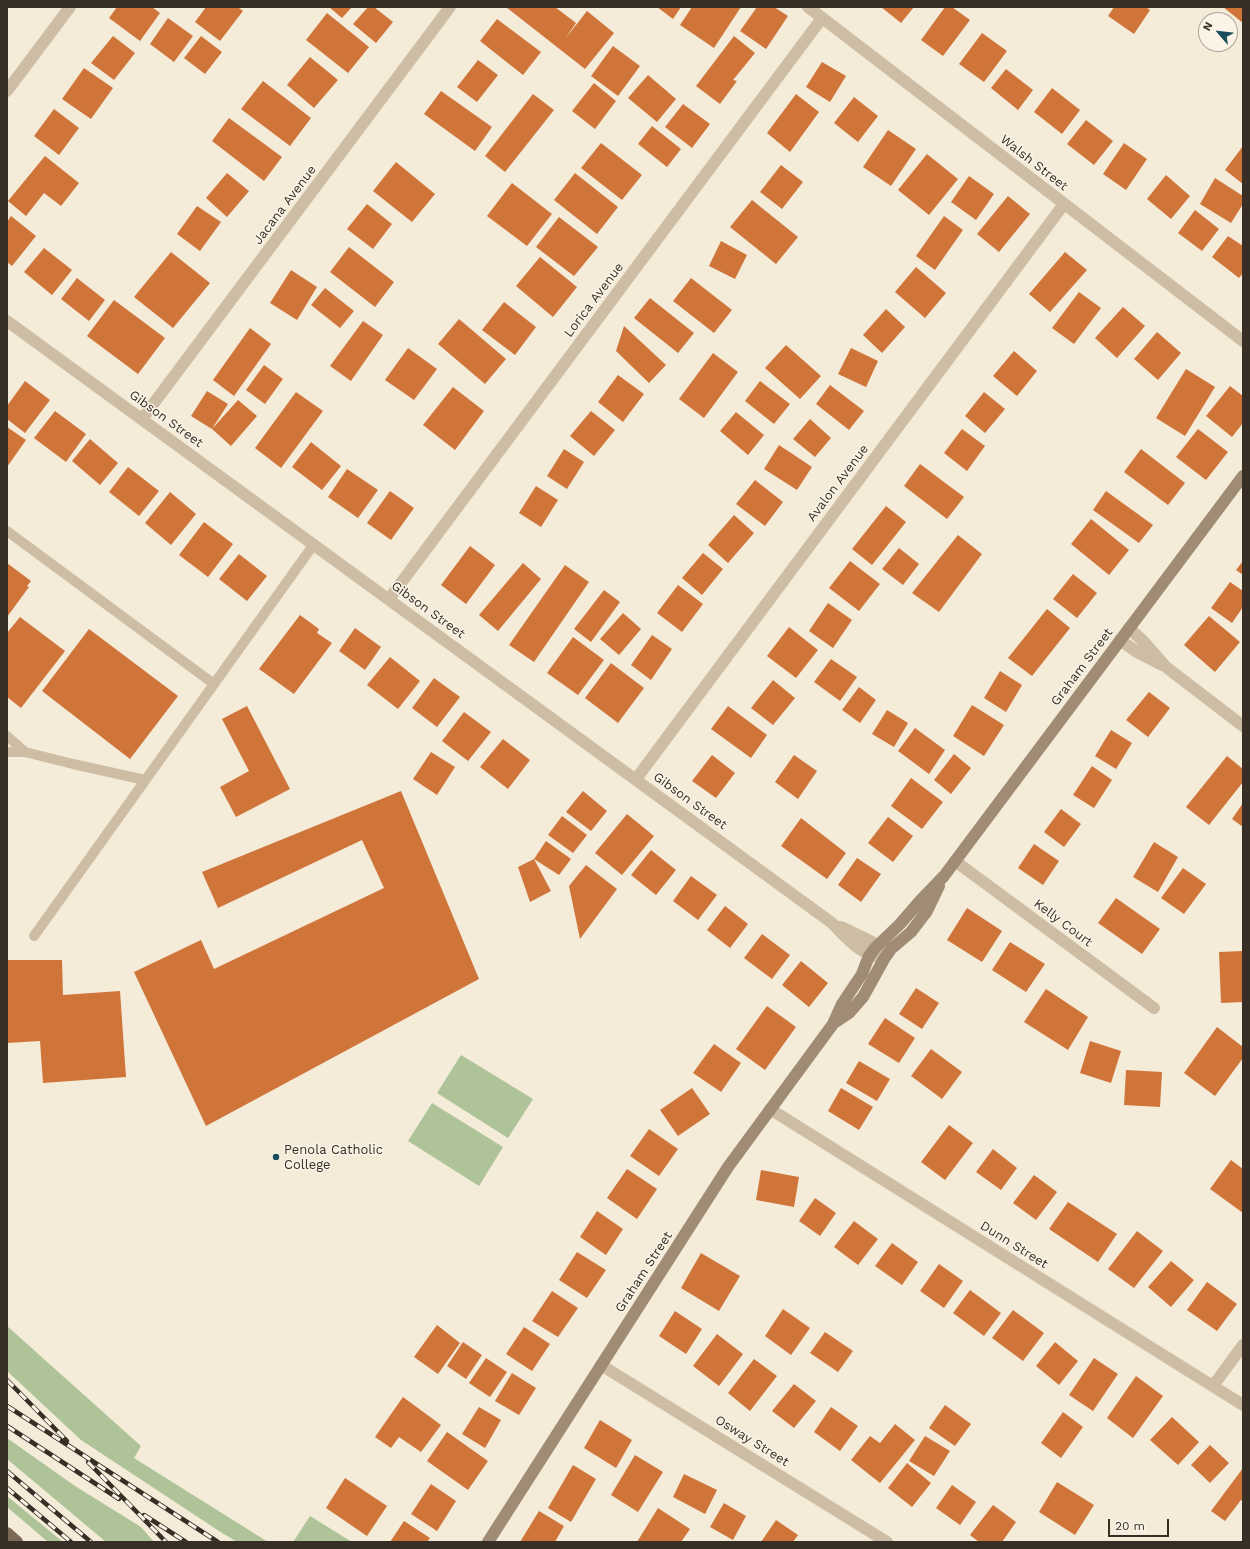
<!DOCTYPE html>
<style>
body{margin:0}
#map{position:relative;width:1250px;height:1549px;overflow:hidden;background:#f4ebd9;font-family:"Work Sans",sans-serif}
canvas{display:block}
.frame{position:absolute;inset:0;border:8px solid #372e26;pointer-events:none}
.north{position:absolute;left:1198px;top:12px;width:40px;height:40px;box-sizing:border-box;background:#fbf4e6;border:1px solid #ada599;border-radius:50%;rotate:298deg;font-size:11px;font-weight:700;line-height:16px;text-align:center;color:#372e26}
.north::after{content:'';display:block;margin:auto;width:14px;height:18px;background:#184d5c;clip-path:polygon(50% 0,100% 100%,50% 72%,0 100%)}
.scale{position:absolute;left:1108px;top:1519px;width:61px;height:18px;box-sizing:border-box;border:2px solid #372e26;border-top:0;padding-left:5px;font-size:12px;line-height:14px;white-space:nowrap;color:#372e26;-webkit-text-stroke:3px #fbf4e6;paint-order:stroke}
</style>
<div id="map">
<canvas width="1250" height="1549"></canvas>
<div class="frame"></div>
<div class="north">N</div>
<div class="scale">20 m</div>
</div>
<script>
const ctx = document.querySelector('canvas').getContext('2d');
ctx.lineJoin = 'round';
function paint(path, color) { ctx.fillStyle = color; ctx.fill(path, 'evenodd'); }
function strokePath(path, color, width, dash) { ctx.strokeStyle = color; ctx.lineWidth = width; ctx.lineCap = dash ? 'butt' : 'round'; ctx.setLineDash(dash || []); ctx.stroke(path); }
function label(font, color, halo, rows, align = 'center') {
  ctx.font = font + ' "Work Sans",sans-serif'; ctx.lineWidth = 3; ctx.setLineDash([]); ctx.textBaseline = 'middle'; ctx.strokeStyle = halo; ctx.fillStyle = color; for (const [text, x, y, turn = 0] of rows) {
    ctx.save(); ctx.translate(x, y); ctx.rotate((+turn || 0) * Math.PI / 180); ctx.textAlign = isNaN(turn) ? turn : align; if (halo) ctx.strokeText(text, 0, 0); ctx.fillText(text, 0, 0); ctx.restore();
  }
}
paint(new Path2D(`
 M461 1055 533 1099 508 1138 437 1093Z
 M432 1103 503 1147 479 1186 408 1141Z
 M7 1326 141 1446 134 1458 268 1542H237L219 1531 81 1440 7 1371Z
 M7 1438 75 1486 141 1527 154 1542H106L7 1459Z
 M7 1496 63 1542H48L7 1507Z
 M310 1516 352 1542H293Z`), '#aec498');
paint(new Path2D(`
 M117 7H152L160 13 140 41 109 18Z
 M206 7H238L243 11 220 41 195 22Z
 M329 7H352L342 18Z
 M368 7H374L393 22 376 43 353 24Z
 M506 7H555L576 23 565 39 587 11 614 33 585 69Z
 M657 7H681L673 19Z
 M692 7H741L714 48 680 25Z
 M757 7H774L788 16 766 49 740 31Z
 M881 7H914L901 23Z
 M945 7H952L970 20 943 56 921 40Z
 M1114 7H1146L1150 10 1134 34 1108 16Z
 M1223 7H1243V23Z
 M327 13 369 47 348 73 306 40Z
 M168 18 193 36 174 62 150 44Z
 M497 19 541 52 523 75 480 41Z
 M982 33 1007 51 984 82 959 64Z
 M113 36 135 53 114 80 91 63Z
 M201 36 222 52 205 74 184 58Z
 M734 36 755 53 733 80 737 81 720 104 696 86Z
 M613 46 640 66 618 96 591 76Z
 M310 57 338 80 314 108 287 85Z
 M478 60 498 75 477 102 457 87Z
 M822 62 846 76 830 102 806 87Z
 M84 68 113 88 91 119 62 99Z
 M1006 69 1033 90 1018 110 991 88Z
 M648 75 676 99 657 122 628 98Z
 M263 81 311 118 290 146 241 109Z
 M594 83 616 101 595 129 572 111Z
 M1052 88 1080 110 1062 134 1034 112Z
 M441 91 492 127 475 151 424 114Z
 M533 94 554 110 505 172 485 156Z
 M796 94 819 112 790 152 767 133Z
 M854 97 878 116 858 142 834 123Z
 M683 104 710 124 692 148 665 127Z
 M54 109 79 128 59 155 34 136Z
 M229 118 282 157 264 181 212 141Z
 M1086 120 1113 141 1094 165 1067 144Z
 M652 126 681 149 667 167 638 144Z
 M888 130 916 149 891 186 863 167Z
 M601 143 642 175 622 200 581 168Z
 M1124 143 1147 159 1126 190 1103 174Z
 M1243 146V184L1225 170Z
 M927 154 958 179 929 215 898 190Z
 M45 156 79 183 61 206 44 193 26 216 8 201Z
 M396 162 435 194 412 222 373 191Z
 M781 165 803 182 782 209 760 192Z
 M227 173 249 191 227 217 206 198Z
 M575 173 618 207 597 234 554 200Z
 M1166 175 1190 196 1171 219 1147 199Z
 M969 176 994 194 976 220 951 202Z
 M1215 178 1243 196V204L1231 223 1200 204Z
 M512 183 552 214 527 246 487 216Z
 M1008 196 1030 214 999 252 977 234Z
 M752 200 798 237 776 264 730 227Z
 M367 204 392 224 373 249 347 229Z
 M197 206 221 222 200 251 177 234Z
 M1195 210 1219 229 1202 251 1178 233Z
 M11 216 36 236 12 266 7 262V222Z
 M944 216 963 230 935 270 916 256Z
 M559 217 598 247 574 276 536 247Z
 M1228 236 1243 246V273L1239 278 1212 257Z
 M721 241 747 255 735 279 709 266Z
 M349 247 394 282 375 307 330 272Z
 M44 248 72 270 52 295 24 272Z
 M171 252 210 283 173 328 134 297Z
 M1065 252 1087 270 1050 312 1029 294Z
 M540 257 577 287 553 317 516 286Z
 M916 267 946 293 925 318 895 292Z
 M291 270 317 287 297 320 270 303Z
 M77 278 105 300 89 321 61 299Z
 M691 278 732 310 714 333 673 301Z
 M325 288 354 311 340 328 311 305Z
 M1079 292 1101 308 1074 344 1052 328Z
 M650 298 694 333 678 353 634 318Z
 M114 300 165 338 138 374 87 336Z
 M504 302 536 327 515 355 482 330Z
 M1123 307 1145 326 1117 358 1095 338Z
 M886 309 905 327 882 353 863 335Z
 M459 319 506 359 485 384 438 344Z
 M363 321 383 335 351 381 330 366Z
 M624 326 666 365 649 383 616 351Z
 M250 328 271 344 234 396 213 380Z
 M1157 332 1181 353 1158 380 1134 359Z
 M786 345 821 376 800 399 765 368Z
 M408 348 437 369 414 400 385 380Z
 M851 348 878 361 866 387 838 374Z
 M1014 351 1037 371 1017 396 993 376Z
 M713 353 738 372 704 418 679 399Z
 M264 365 283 379 265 404 246 390Z
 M1186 369 1215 387 1185 436 1156 418Z
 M618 375 644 394 623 422 598 402Z
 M25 381 50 400 25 433 7 419V406Z
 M760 381 790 404 774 424 745 401Z
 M830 385 864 411 849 430 816 404Z
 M1230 386 1243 396V423L1232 437 1206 416Z
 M453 387 484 411 455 450 423 425Z
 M207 391 228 404 212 429 238 400 257 416 231 446 212 429 191 416Z
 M296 392 323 411 281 468 255 448Z
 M984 392 1005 409 985 433 965 416Z
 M55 411 86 434 66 462 34 438Z
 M591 411 615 430 594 456 570 436Z
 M736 412 764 435 748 455 720 431Z
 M810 419 831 438 815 457 793 439Z
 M7 427 26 440 7 467Z
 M962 429 985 446 967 471 944 453Z
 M1198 429 1228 452 1206 480 1176 457Z
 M90 439 118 463 100 485 72 461Z
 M311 442 341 466 322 490 292 467Z
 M779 445 812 467 797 490 764 469Z
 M564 449 584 462 567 489 547 476Z
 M1141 449 1185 483 1168 505 1124 472Z
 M920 464 964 497 947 519 904 486Z
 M128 467 159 491 139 516 109 492Z
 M347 469 378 490 358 518 328 497Z
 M755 480 783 502 765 526 736 504Z
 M536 486 558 500 541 527 519 513Z
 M390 491 414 508 391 540 367 523Z
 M1106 491 1153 525 1139 543 1093 510Z
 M170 492 196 514 171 545 145 523Z
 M886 506 906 522 872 565 852 549Z
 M734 515 754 533 728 563 708 545Z
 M1091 519 1129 550 1109 575 1071 544Z
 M204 522 233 544 208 577 179 555Z
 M958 535 982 554 939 612 912 593Z
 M470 546 495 565 466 604 441 585Z
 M899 548 919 564 903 585 882 569Z
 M703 553 723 569 702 595 682 578Z
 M239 554 267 576 247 601 219 579Z
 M850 561 880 584 859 611 829 588Z
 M1243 561V575L1236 570Z
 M7 563 31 581 27 586 29 587 7 617Z
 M523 563 541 579 498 631 479 615Z
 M565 565 589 582 534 662 509 645Z
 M1073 574 1097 593 1077 618 1053 599Z
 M1230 582 1243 591V607L1232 623 1211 608Z
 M678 585 703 604 682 632 657 613Z
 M604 590 620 602 591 642 574 629Z
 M828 603 852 620 833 648 809 631Z
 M1047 609 1070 628 1032 676 1008 658Z
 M623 613 641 629 619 655 600 639Z
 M300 615 319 629 317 633 332 643 294 694 259 669Z
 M1209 616 1240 642 1215 672 1184 645Z
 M20 617 65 651 21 708 7 697V633Z
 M789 627 818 650 796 678 767 656Z
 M355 628 381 647 365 670 339 651Z
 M89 629 178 696 130 759 42 691Z
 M652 635 672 649 651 680 631 665Z
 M573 637 604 660 578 695 547 673Z
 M390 657 420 681 398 709 367 685Z
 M831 659 857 677 840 701 814 682Z
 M611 663 644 688 618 723 585 698Z
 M1000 671 1022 685 1006 712 984 698Z
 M434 678 460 697 437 727 412 708Z
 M773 680 795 698 773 725 751 708Z
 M859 687 876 700 860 723 842 710Z
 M1149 692 1170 708 1148 737 1126 720Z
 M972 705 1004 725 984 756 953 736Z
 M247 706 290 789 236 817 220 787 249 771 222 719Z
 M728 706 767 735 751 758 711 729Z
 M887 710 908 723 894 747 872 734Z
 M464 712 491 732 468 761 442 741Z
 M915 728 945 750 929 774 898 751Z
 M1111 730 1132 743 1116 769 1095 756Z
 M503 739 530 760 508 789 480 767Z
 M431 752 455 767 437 795 413 779Z
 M954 754 971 768 951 794 934 780Z
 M712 755 735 773 716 798 692 781Z
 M794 755 817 771 798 799 775 782Z
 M1227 756 1243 769V782L1209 825 1186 807Z
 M1092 766 1112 780 1094 808 1073 795Z
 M911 778 943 802 922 829 891 806Z
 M401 791 479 979 206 1126 134 972 201 940 214 969 384 888 362 840 218 908 202 872Z
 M583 791 607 811 591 831 566 812Z
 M1243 803V827L1232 819Z
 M1061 809 1081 824 1064 847 1044 832Z
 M627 814 654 836 622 875 595 853Z
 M562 816 587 835 573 853 548 835Z
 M888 817 913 836 893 862 868 843Z
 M801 818 846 853 827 879 781 846Z
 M546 841 571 859 559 875 534 859Z
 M1154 842 1178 857 1158 892 1133 877Z
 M1034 844 1059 861 1043 885 1018 868Z
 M651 850 676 870 656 895 631 875Z
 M857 858 881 874 861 902 838 885Z
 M534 859 551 891 530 902 518 867Z
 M586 865 617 889 580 939 569 886Z
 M1183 868 1206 884 1184 914 1161 898Z
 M691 876 717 895 698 920 673 901Z
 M1116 898 1160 929 1142 954 1098 923Z
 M725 906 748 924 730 948 707 930Z
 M967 908 1002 931 982 962 947 940Z
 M762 934 790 955 772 979 744 958Z
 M1010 942 1045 964 1026 992 992 970Z
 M1243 951V1002L1221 1003 1219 952Z
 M7 960H62L63 995 120 991 126 1077 43 1083 40 1041 7 1043Z
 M801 961 828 983 809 1007 782 985Z
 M916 988 939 1003 922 1029 899 1014Z
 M1046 989 1088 1017 1068 1050 1024 1022Z
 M767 1006 796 1027 765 1070 736 1049Z
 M885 1018 915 1038 899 1063 868 1044Z
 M1217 1027 1243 1047V1058L1215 1096 1184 1073Z
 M1090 1041 1121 1051 1111 1083 1080 1073Z
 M714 1044 741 1063 721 1092 693 1073Z
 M931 1049 962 1072 942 1099 911 1076Z
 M859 1061 890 1079 877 1101 846 1083Z
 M1126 1070 1162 1072 1160 1107 1124 1105Z
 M692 1088 710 1114 678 1136 660 1110Z
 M841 1088 873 1107 859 1130 828 1111Z
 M949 1125 973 1143 945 1180 921 1162Z
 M649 1129 678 1149 659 1176 630 1156Z
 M993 1149 1017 1168 1001 1190 976 1172Z
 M1231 1160 1243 1169V1213L1210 1189Z
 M627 1169 657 1189 637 1219 607 1198Z
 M761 1170 799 1177 794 1207 756 1200Z
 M1034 1175 1057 1192 1036 1220 1013 1203Z
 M815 1198 836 1213 820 1236 799 1221Z
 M1068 1202 1117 1234 1098 1262 1049 1229Z
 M597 1211 623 1229 606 1255 580 1237Z
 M854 1221 878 1239 858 1265 834 1247Z
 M1137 1231 1163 1251 1134 1288 1108 1269Z
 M892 1243 918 1262 902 1285 875 1266Z
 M577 1252 606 1270 587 1298 559 1280Z
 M701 1253 740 1276 719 1311 681 1288Z
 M1171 1261 1194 1280 1171 1307 1148 1287Z
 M939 1264 963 1281 944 1308 920 1291Z
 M1207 1282 1237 1304 1217 1331 1187 1310Z
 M970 1290 1001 1313 984 1336 953 1313Z
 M552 1291 578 1308 558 1337 532 1321Z
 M783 1309 810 1328 791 1355 765 1336Z
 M1013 1310 1044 1333 1023 1361 992 1338Z
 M675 1311 702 1329 686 1354 659 1336Z
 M437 1325 460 1343 438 1374 414 1357Z
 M524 1327 550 1344 532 1371 506 1354Z
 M825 1332 853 1351 838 1372 810 1353Z
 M717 1334 743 1354 719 1386 693 1366Z
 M463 1342 482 1355 466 1379 447 1366Z
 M1055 1342 1078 1361 1059 1385 1036 1366Z
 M486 1358 507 1372 490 1397 469 1383Z
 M1094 1358 1118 1374 1093 1411 1069 1395Z
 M754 1359 777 1376 750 1411 728 1393Z
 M512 1373 536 1388 519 1415 495 1401Z
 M1136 1376 1163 1396 1133 1438 1107 1418Z
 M794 1384 816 1401 794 1428 772 1411Z
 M403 1397 441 1425 421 1452 399 1437 391 1448 375 1437Z
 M945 1405 971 1424 955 1446 929 1428Z
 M479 1407 501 1420 485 1448 462 1434Z
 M831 1407 858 1426 840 1451 814 1432Z
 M1063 1412 1083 1427 1061 1458 1041 1443Z
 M1172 1417 1199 1442 1178 1465 1150 1440Z
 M600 1420 632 1440 616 1468 584 1448Z
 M895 1424 915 1440 880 1483 851 1460 870 1436 880 1443Z
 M447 1432 488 1461 468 1490 427 1461Z
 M925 1436 950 1451 934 1476 909 1461Z
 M1210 1445 1229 1463 1210 1483 1191 1465Z
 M635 1455 663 1472 638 1512 611 1495Z
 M907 1463 931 1483 912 1507 888 1488Z
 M573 1465 596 1479 571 1522 548 1508Z
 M1243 1468V1501L1241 1500 1225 1521 1211 1511Z
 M684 1474 717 1490 705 1514 673 1497Z
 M345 1478 387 1506 367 1536 326 1508Z
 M1057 1482 1094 1505 1075 1535 1039 1512Z
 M431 1484 456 1501 437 1531 411 1514Z
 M952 1485 976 1502 960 1525 936 1508Z
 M724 1503 746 1516 733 1540 710 1527Z
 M993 1505 1016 1522 1002 1542H979L970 1535Z
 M658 1508 690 1529 681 1542H637Z
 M539 1511 564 1526 555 1542H520Z
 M776 1520 798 1535 793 1542H761Z
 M404 1521 430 1538 427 1542H390Z`), '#d0753a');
strokePath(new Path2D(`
 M7 531 214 684
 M7 736 25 752
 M7 752H25L73 764 145 780
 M34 936 314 544`), '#cdbda4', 10);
strokePath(new Path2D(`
 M808 7 1243 341
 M7 91 70 7
 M7 321 832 923C850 941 858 953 884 959
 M142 419 450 7
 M389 599 822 18
 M1129 628 1144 642 1166 667 1243 726
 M1120 640 1137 652 1162 665
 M636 779 1064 204
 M955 861 1154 1008
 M841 927 872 942 882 956
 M770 1109 1243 1405
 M601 1365 887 1542
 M1213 1386 1243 1345`), '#cdbda4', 12);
strokePath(new Path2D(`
 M834 1023 849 1013 863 997 884 959 891 949 911 932 927 911 939 886
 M488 1542 728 1167 833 1024 842 1004 862 974 869 956 876 947 900 924 920 901 944 876 1243 476`), '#a08b75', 12);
strokePath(new Path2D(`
 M7 1533 17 1542`), '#7b6856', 12);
const rail = new Path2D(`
 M7 1380 67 1441
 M7 1406 218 1542
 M7 1426 119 1499
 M88 1462 166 1542
 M7 1471 91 1542
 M7 1488 71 1542
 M144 1515 186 1542`);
strokePath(rail, '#372e26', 4.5);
strokePath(rail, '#fbf4e6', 3, [9]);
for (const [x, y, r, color] of [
 [276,1157,4,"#184d5c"]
]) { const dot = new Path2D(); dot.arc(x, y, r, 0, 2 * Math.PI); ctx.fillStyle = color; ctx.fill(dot); strokePath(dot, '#fbf4e6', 1.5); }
label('13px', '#372e26', '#fbf4e6', [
 ["Walsh Street",1034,163,38],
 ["Jacana Avenue",285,205,-53],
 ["Lorica Avenue",594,300,-53],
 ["Gibson Street",166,419,36],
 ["Avalon Avenue",838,483,-53],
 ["Gibson Street",428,610,36],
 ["Graham Street",1082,667,-53],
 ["Gibson Street",690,801,36],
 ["Kelly Court",1063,923,37],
 ["Dunn Street",1014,1245,32],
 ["Graham Street",644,1272,-57],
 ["Osway Street",752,1441,32]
]);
label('13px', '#372e26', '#fbf4e6', [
 ["Penola Catholic",284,1150],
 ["College",284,1165]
], 'left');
</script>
